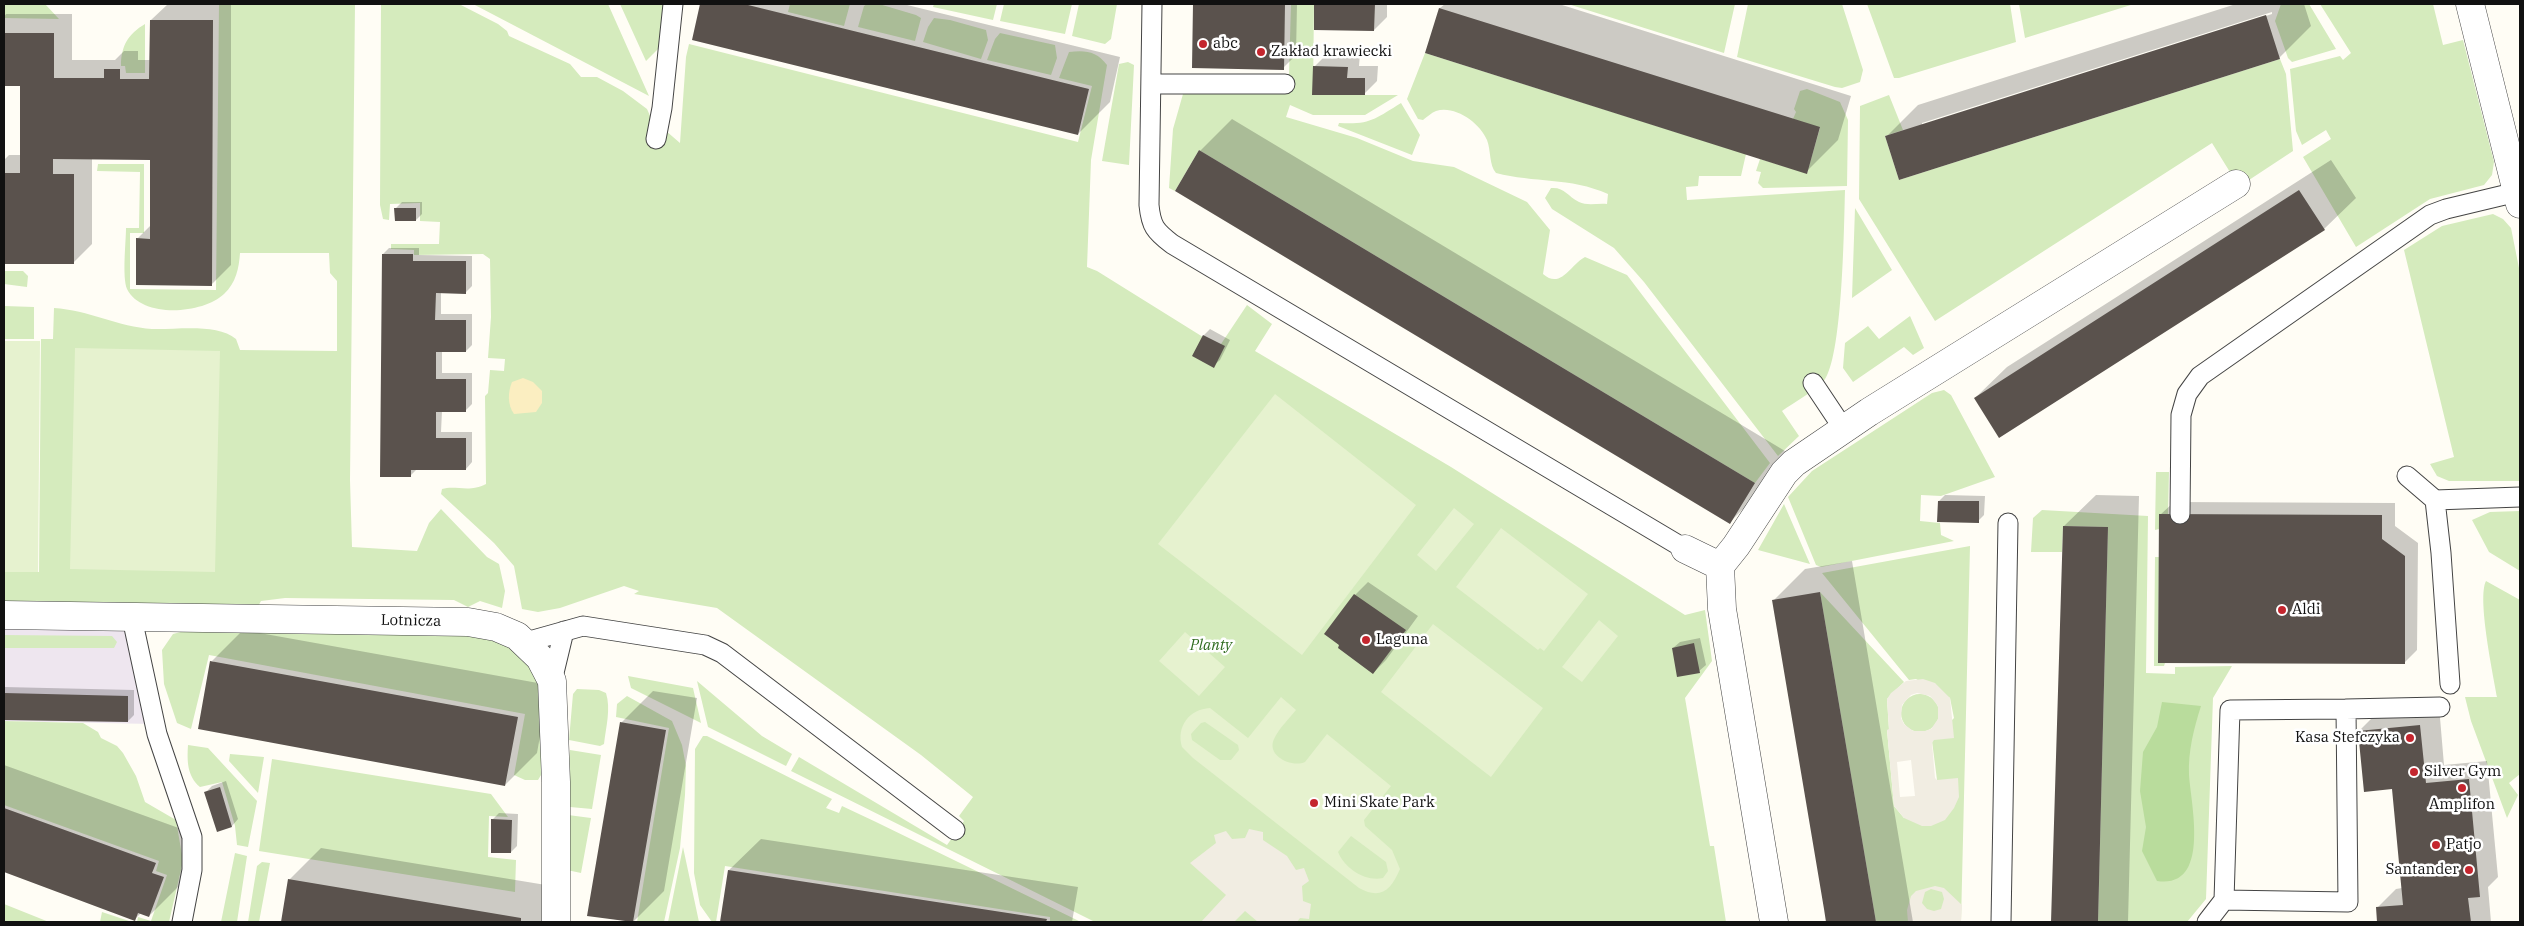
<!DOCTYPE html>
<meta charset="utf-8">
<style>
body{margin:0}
#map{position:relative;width:2524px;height:926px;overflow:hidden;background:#fffdf5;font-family:"IBM Plex Serif",serif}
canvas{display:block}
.frame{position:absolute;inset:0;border:5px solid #111;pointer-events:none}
</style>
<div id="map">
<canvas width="2524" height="926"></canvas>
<div class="frame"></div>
</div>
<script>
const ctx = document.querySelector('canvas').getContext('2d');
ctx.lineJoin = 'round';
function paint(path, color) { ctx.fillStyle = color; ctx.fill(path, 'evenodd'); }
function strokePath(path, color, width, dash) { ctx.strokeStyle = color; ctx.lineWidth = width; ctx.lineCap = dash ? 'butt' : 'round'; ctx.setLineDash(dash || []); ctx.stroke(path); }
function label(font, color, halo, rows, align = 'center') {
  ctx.font = font + ' "IBM Plex Serif",serif'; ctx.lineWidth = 5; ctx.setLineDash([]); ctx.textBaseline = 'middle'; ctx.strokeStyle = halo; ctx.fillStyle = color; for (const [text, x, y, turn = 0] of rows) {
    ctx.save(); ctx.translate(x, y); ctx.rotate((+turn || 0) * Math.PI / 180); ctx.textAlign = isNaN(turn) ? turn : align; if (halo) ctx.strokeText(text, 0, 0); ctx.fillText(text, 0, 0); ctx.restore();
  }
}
paint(new Path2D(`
 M4 622H129L152 724 4 721Z`), '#eee6ef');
paint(new Path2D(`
 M4 4H45L59 19 4 18Z
 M219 4H355L350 480 352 547 417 551 429 523 441 509 487 557 499 564 505 591 502 608 480 601 468 607 454 600 285 598 261 601 256 610 4 606V572H39L41 339H53L54 308C88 310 119 327 152 329 176 330 217 323 236 339L240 350 337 351V281L330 273 329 253H240C239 268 236 283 224 294 203 314 142 319 127 289 122 277 126 242 126 228H139L140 172 97 171 98 164H144V233H130V289L216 290Z
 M381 4H459L498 24 507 31 509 36 570 64 581 77H597L623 91 647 109 651 118 680 143 686 57 689 44 1078 142 1092 86 1059 78 1069 52C1085 50 1097 51 1107 65L1091 160 1087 267 1097 271 1219 347 1247 305 1272 324 1255 351 1451 467 1685 615 1705 610 1712 661 1685 698 1710 846H1714L1726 922H1095L791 771 799 757 947 845 964 821 959 816 973 797 921 755 717 608 634 594 639 591 624 586 560 608 538 612 522 609 514 566 494 543 441 494 442 489C456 485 469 493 486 484L485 396 488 393 490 370 504 371 505 359 488 358 491 317 490 259 483 254 414 255V250L391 249V244H439L440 222 420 221V203L390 204 389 220 383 219 380 205Z
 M473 4H608L649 96Z
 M620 4H666L660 47 646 61Z
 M790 4H850L844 26 788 12Z
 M867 4H879L916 15 921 18 915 41 858 27 864 6Z
 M934 4H997L993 20 933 7Z
 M1004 4H1072L1065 34 1000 21Z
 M1079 4H1117L1111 39 1105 44 1072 36Z
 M1291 4H1314L1313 95H1398L1365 115H1313L1290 105 1286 117 1357 138 1413 161 1454 167 1527 202 1550 230 1543 274C1561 290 1571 264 1585 257L1627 275 1770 463 1755 483 1199 150 1175 191 1169 188 1173 129 1183 94H1269L1270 74H1289Z
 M1568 4H1735L1724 53Z
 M1748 4H1842L1863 70 1860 82 1842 88 1835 87 1737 57Z
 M1867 4H2010L2016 42 1899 78H1894Z
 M2019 4H2134L2025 38Z
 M2281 4H2309L2336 49 2292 62 2288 58 2275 21Z
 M2320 4H2433L2443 45 2463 40 2494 162 2492 175 2484 185 2430 199 2356 247 2303 157 2331 139 2326 130 2302 145 2296 131 2290 69 2340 56 2343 60 2351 53Z
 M934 18 950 20 986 30 988 40 981 59 923 42 928 27Z
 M145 24V73H126L125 66H121C121 46 128 34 145 24Z
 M1000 33 1055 45 1057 58 1051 75 987 60 995 39Z
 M1425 53 1746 154 1741 176H1699L1698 186 1686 187 1687 200 1845 190C1844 224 1843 361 1823 382 1811 393 1795 402 1782 411L1799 436 1778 456 1644 282 1614 248 1552 209 1545 198 1551 188C1565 187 1567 196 1579 202 1587 206 1598 203 1607 204L1608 194C1570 177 1534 183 1496 173 1489 165 1491 150 1487 140 1480 123 1455 105 1436 111 1431 113 1427 117 1423 120L1418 119 1407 99Z
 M2280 59 2286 74 2293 151 2249 180 2233 177 2212 143 1935 321 1859 199 1860 106 1889 95 1903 130 1885 136 1899 180Z
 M1128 62 1134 65 1129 165 1102 161 1119 64Z
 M1807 89 1840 102 1848 120 1847 186 1763 188 1758 183 1761 172 1756 171 1760 159 1807 173 1820 128 1793 119 1796 112 1794 109 1800 91Z
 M1401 103 1420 135 1412 155 1338 126 1339 123C1370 125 1375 119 1401 103Z
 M1855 208 1892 270 1852 298Z
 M2493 214 2503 219 2511 228 2520 273V481H2449L2437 476 2430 464 2454 457 2404 250 2442 226Z
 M4 271H23L28 276 27 287 4 284Z
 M4 306 34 307V339H4Z
 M1910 316 1924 348 1913 355 1904 347 1853 382 1843 368 1845 343 1868 326 1879 339Z
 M1944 390 1951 395 1995 477 1941 496 1921 495 1920 521 1940 523 1941 535 1954 541 1821 567 1816 565 1788 497 1812 471 1932 393Z
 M2156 472H2169L2168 514H2159V529L2155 530Z
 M1784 504 1810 564 1758 550Z
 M2042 510 2148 516 2146 673 2175 674V667L2232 666 2213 698 2206 899 2187 922H2098L2108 527 2063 526 2062 552H2031L2033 518Z
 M2520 511V571L2489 552 2472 520 2490 512Z
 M1970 546 1961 922H1876L1820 592 1904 682 1887 699 1889 730H1887L1894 806 1904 818 1937 780 1932 741 1954 718 1950 698 1916 679 1909 680 1822 573Z
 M2155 557H2159L2158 662 2165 663 2164 666H2154Z
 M2486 581 2520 600V774L2509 783 2518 795 2507 818 2471 721 2465 697H2497C2493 674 2477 598 2486 581Z
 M196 628 494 636 520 653 542 686 544 770 538 780H525L514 775 525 714 209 655 191 729 177 723 164 684 162 650 173 634Z
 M4 635 112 636 117 642 114 648H4Z
 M628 676 693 688 701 723 631 688Z
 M697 681 762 736 792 754 786 766 708 727Z
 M577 689 599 690 606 693C611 709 606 727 604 744L600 746 569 740 573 694Z
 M1901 713a19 19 0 1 1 38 0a19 19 0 1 1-38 0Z
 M627 696 672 721 682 745 686 766 685 795 680 848 664 922H637L669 728 616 717 617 704Z
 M4 721 83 723 98 732 101 738 117 746 123 753 136 776 145 802 176 820 183 861 169 922H137L138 917 151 921 167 875 156 871 159 861 4 805Z
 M703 736H707L832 799 826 808 839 813 842 806 876 822 1081 922H1050V917L725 866 716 922H712L700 905 694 873 695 749Z
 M188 745 208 748 257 801 248 847 237 845 235 826 222 782 200 787C187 776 187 761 188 745Z
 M570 750 601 755 592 809 570 807 567 804Z
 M230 754 264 757 258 793 229 761Z
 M272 759 491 794 508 817 489 816 488 857 516 860 515 892 259 851Z
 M568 815 591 818 581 873 567 870Z
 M683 847 699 922H668Z
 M235 853 247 856 237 922H221Z
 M262 862 270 863 259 922H248L257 866Z
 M4 904 49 922H4Z
 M102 912 132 922H100Z`), '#d5ebbd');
paint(new Path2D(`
 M2162 702 2201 706C2194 728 2188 751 2189 775 2191 805 2211 889 2157 881L2142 851 2146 827 2140 791 2143 752 2157 727Z`), '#b9dc9c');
paint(new Path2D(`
 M523 378 533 382 542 391V403L536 412 514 414C507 404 508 392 512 382Z`), '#fbeec1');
paint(new Path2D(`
 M4 341H40L38 572H4Z
 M75 348 220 351 215 572 70 569Z
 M1275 394 1416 505 1302 655 1158 544Z
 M1454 508 1474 524 1436 571 1417 555Z
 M1501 528 1588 594 1544 651 1540 648 1538 650 1456 587Z
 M1599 620 1618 636 1582 682 1562 667Z
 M1433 624 1543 708 1491 777 1381 692Z
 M1185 632 1225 667 1199 696 1159 661Z
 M1281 697 1296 710C1290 718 1279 728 1274 739 1266 756 1292 768 1305 762L1327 734 1391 786 1364 820 1365 826 1392 850 1400 869C1391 890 1381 900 1359 888L1193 758 1182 747C1176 727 1189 709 1210 708L1248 738ZM1205 722 1238 745 1239 750 1231 760H1220L1192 740 1191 734 1201 723ZM1351 836 1386 862 1388 871 1383 878C1366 882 1345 869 1338 852Z`), '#e6f2cf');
paint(new Path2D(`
 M1923 679 1935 683 1950 698 1954 738 1934 740 1932 743 1935 778 1937 780 1958 778 1959 797 1954 808 1945 820 1931 826H1922L1904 818 1894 806 1887 730 1889 729 1887 699 1891 693 1906 681ZM1917 693 1930 696 1938 706V719L1931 729 1925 731H1913L1904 724 1901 718 1902 705 1911 695ZM1911 760 1915 796 1900 797 1897 762Z
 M1249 829 1263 832V840L1287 856 1296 870 1304 868 1309 881 1302 886 1303 901 1311 904 1309 919 1300 918 1297 922H1258L1245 911 1234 922H1201L1226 895 1190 863 1216 843 1214 835 1226 831 1232 839 1245 838Z
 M1935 886 1944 888 1962 905 1961 922H1908L1907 910 1911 896 1916 891ZM1931 889 1942 892 1944 899 1941 909 1934 911 1927 909 1922 903 1925 892Z`), '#f1ede2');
paint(new Path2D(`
 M168 4H231V265L212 284 137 239 151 225V158H92V244L73 263 4 262V160L9 155H21L22 85H4V17L6 14H72V60H115L124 51H138V60H151V20Z
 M702 4H903L1120 57 1110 102 1078 134 693 39Z
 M1195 4H1297L1296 55 1283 68 1193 66Z
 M1315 4H1387V17L1374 30 1315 29Z
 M1445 4H1559L1851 96 1838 140 1806 172 1427 53 1440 8Z
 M2236 4H2304L2311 26 2279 58 1886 137 1918 105ZM2272 12V14L1922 126V123Z
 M1327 54H1360L1359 66H1378L1377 81 1364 94 1314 67Z
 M1232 119 1785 451 1761 491 1730 522 1200 151Z
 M2331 160 2356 198 2324 229 1975 398 2007 367Z
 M402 202H422V214L416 220 396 208Z
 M389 248H419V255L472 256V286L466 292H441V314H472V345L466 351H442V373H472V404L465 411H442L441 432H472V462L466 469H417L411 475 383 254Z
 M1210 329 1230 340 1220 360 1213 366 1193 355 1204 335Z
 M1945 495 1985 496 1984 515 1978 521 1939 501Z
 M2096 495 2139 496 2128 922H2052L2064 526Z
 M2174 502 2395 503V526L2418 543 2417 650 2404 663 2160 515Z
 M1852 561 1913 922H1827L1773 601 1805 569Z
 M1368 582 1418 616 1386 660 1373 673 1326 634 1355 595Z
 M243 630 549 685 537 753 505 785 212 661Z
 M1700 638 1706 665 1699 671 1673 648 1680 642Z
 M4 687 134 690V715L128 721 4 718Z
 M653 691 697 698 664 891 633 922 588 915 622 722Z
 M2439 706 2444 765 2487 761 2498 877 2488 887 2491 922H2360L2378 921 2377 908 2396 889 2402 888 2393 788 2359 731 2378 712Z
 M4 765 187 831 195 845 181 884 149 916 141 913 134 920 4 870Z
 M226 781 238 819 232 826 218 830 206 792 212 786Z
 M499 813 518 814 517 846 511 852 492 820Z
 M761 839 1078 887 1072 922H721L729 870Z
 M321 848 552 886 547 922H283L289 880Z`), '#0003');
paint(new Path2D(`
 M700 4H744L1089 89 1078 135 692 40Z
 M1193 4H1285L1284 70 1192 68Z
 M1314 4H1375L1374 31 1314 30Z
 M1439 8 1820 127 1807 174 1425 53Z
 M2266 15 2280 59 1899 180 1885 136Z
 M150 20H213L212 286 136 285V238L150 239V160L53 159V174H74V264H4V173H20V86H4V33H54V78H104V69H120V79H149Z
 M1313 66 1348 67 1347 78H1365V95H1312Z
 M1199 150 1755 483 1730 524 1175 191Z
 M2299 190 2325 230 1999 438 1974 398Z
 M394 208H416V221H395Z
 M382 254H413V261H466V294L436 293 435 320H466V352H436V379H466V412H436V438H466V470H411V477H380Z
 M1203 335 1225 346 1214 368 1192 356Z
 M1938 501H1979V523L1937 522Z
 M2159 514 2382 515V539L2405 556V664L2158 663Z
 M2063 526 2108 527 2098 922H2051Z
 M1820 592 1876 922H1826L1824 909 1772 600Z
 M1354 594 1406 630 1373 674 1338 648 1339 645 1324 634Z
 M1694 643 1700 673 1677 677 1672 648Z
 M210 661 518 717 505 786 198 729Z
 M4 693 128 696V722L4 720Z
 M620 722 666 730 633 922 587 916Z
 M2420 725 2426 783 2469 779 2480 897 2468 898 2471 922H2377L2376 907 2403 905 2392 789 2364 792 2358 731Z
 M220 787 232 827 217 832 204 792Z
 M4 808 156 863 152 873 164 877 149 917 138 913 135 921 4 872Z
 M491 819 512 820 511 853H491Z
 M728 870 1047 919 1046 922H720Z
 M288 879 521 918V922H281Z`), '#5a524d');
const service = new Path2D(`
 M1152 4 1149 205C1151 226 1155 231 1172 244L1685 549
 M1151 84H1285
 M656 139 662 108 673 4
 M1813 383 1843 428
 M2407 476 2435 500 2520 497
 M2435 500 2441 553 2450 684
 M2180 514 2181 415 2187 394 2200 376 2430 215 2446 209 2517 192
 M132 618 157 734 192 837V870L182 922
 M526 642 583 626 705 645 722 653 955 830
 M552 681 564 631
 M2346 709 2440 707
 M2001 922 2008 523
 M2207 922 2224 900 2230 710 2346 709 2348 902 2224 900`);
const minor = new Path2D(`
 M1685 549 1720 566 1722 609 1774 922
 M1720 566 1736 546 1784 473 1794 463 1869 412 2236 184
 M4 615 468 622 496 627 517 636 540 658 552 681 556 782V922`);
const tertiary = new Path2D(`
 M2470 4 2520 204`);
strokePath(service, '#444', 21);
strokePath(minor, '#444', 29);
strokePath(tertiary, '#444', 29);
strokePath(service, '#fff', 19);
strokePath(minor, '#fff', 28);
strokePath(tertiary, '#fff', 28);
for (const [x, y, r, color] of [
 [1203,44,5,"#c4262e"],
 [1261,52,5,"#c4262e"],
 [2282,610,5,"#c4262e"],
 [1366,640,5,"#c4262e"],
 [2410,738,5,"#c4262e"],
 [2414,772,5,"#c4262e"],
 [2462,788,5,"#c4262e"],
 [1314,803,5,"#c4262e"],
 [2436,845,5,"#c4262e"],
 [2469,870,5,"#c4262e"]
]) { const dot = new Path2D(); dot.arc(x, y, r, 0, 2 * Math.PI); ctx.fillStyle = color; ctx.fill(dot); strokePath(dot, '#fff', 2); }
label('15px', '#111', '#fff', [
 ["abc",1213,44],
 ["Zakład krawiecki",1271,52],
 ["Aldi",2292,610],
 ["Laguna",1376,640],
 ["Kasa Stefczyka",2400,738,"right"],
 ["Silver Gym",2424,772],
 ["Mini Skate Park",1324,803],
 ["Amplifon",2462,805,"center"],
 ["Patjo",2446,845],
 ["Santander",2459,870,"right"]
], 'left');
label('15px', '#111', '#fff', [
 ["Lotnicza",411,621,1]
]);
label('italic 15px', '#2f6b1f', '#fff', [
 ["Planty",1211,646]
]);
</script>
